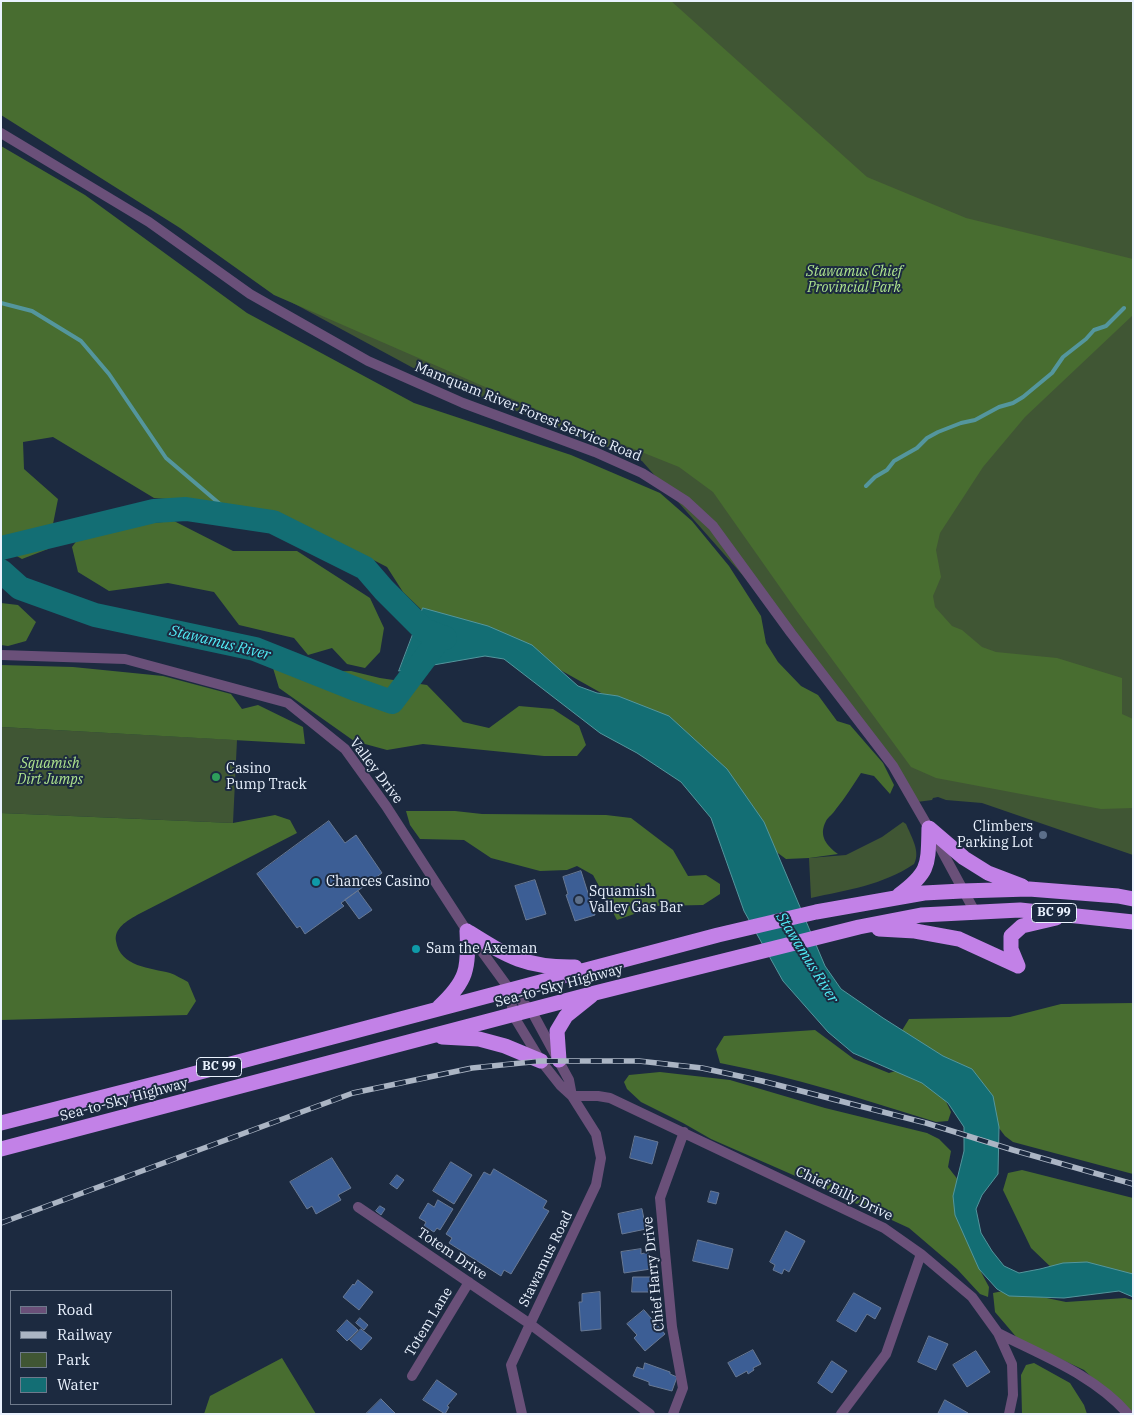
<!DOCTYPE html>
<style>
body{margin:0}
#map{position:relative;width:1134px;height:1415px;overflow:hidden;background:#1c2a40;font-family:"IBM Plex Serif",serif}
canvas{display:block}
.frame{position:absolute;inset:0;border:2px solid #eaf2fe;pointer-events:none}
.legend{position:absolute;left:10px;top:1290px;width:162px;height:115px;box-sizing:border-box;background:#1c2a40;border:1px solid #6e7a8c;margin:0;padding:6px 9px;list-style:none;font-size:15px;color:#eaf2fe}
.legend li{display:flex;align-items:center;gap:10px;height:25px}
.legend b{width:25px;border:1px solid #6e7a8c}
</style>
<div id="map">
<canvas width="1134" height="1415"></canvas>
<div class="frame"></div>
<ul class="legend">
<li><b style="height:6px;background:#6a5079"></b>Road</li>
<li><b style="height:6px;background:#abb5c4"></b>Railway</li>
<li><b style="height:14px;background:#405634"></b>Park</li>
<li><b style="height:14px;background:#136e74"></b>Water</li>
</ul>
</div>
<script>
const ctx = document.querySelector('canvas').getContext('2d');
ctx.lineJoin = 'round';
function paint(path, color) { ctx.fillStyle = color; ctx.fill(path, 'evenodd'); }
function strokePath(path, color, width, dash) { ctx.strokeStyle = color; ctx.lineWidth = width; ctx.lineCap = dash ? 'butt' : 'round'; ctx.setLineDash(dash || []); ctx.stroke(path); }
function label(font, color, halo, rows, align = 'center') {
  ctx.font = font + ' "IBM Plex Serif",serif'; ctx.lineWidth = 4; ctx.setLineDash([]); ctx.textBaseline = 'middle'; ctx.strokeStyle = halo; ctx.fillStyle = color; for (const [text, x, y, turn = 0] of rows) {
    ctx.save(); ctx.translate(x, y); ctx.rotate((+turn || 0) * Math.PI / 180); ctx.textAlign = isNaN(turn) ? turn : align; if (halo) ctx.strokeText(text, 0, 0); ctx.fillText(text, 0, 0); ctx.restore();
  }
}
paint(new Path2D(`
 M130 1H1133V855L982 803 946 800 938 797 933 798 932 800 917 802 746 579 642 461 428 376 293 303Z
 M1 727 237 740 233 823 1 813Z
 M903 822 906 824C911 836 921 852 914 864 883 885 847 890 811 898L809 858 846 855 882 837Z`), '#405634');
paint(new Path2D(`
 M1 1H671L867 177 966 218 1133 259V315L1025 417 983 467 940 533 936 550 941 577 933 596 935 607 952 626 962 630 982 647 996 652 1057 658 1122 678V714L1133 719V808L1101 809 936 778 911 767 796 610 713 492 679 467 554 417 274 295 180 228 1 115Z
 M1 146 85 195 247 313 414 403 571 455 660 493 692 521 729 566 761 616 766 643 778 662 801 686 818 695 837 721 850 725 883 763 894 785 890 794 874 776 861 773C853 785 845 798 836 809 833 814 828 817 826 821 818 836 827 846 838 854L809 858 786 859 771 848 619 703 516 645 429 617 403 592 387 567 354 550 194 501 154 498 53 437 23 442 24 469 58 499 48 549 22 559 1 547Z
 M119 510 141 524 174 521 233 551H297L370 598 384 628 380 652 365 668 347 664 332 648 308 655 294 638 239 625 214 592 168 583 109 591 78 572 72 547 92 520Z
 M1 603 18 605 36 622 26 641 8 646 1 645Z
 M291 664 317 672 351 671 380 678 427 685 463 722 489 728 519 706 553 709 579 726 586 745 577 756H544L423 744 387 750 354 741 279 688 273 668Z
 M1 665 73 667 163 676 231 694 242 709 258 705 303 727 305 744 1 727Z
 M406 811H455L482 814 606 815 631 818 673 850 688 876 706 875 720 884V894L703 905 657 906 617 920 593 875 577 866 567 870 540 871 491 858 464 840 420 839 410 825Z
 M1 813 233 823 275 815 290 820 297 833 137 915C127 921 114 928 116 941 120 967 151 968 170 973 176 975 182 979 188 982L196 1001 187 1015 1 1020Z
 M1133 1003V1174L1013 1142 1005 1136 992 1119 901 1032 909 1019 1010 1017 1061 1004Z
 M815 1030 854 1059 889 1073 908 1067 941 1091 951 1112 948 1121 936 1122C865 1100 794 1077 720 1063L716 1049 724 1036Z
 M660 1072 730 1080 825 1108 927 1133 939 1139 951 1151 948 1167 959 1181 979 1256 981 1272 989 1287 988 1297 980 1294 957 1269 909 1228 816 1185 711 1139 683 1123 641 1102 627 1089 624 1082 629 1075Z
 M1022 1170 1133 1198V1279L1055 1271 1031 1248 1003 1190 1008 1173Z
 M1008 1290 1066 1302 1125 1298 1133 1300V1414H1130L1084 1370 1018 1339 995 1312 993 1293Z
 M282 1358 316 1414H204L210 1396Z
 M1034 1363 1070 1383 1084 1405 1087 1414H1022L1021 1375 1026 1365Z`), '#486d30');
const water = new Path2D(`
 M423 608 488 626 532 645 578 686 597 693 618 696 669 716 727 769 764 822 825 966 841 989 883 1018 943 1056 972 1069 993 1096 999 1127 998 1174 982 1195 976 1209 981 1233 992 1251 1004 1266 1019 1273 1040 1269 1063 1263 1087 1262 1133 1274V1297L1119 1291 1064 1298 1009 1296 997 1289 979 1269 955 1215 953 1196 964 1151V1127L948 1103 922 1083 853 1053 828 1032 783 981 744 911 711 818 681 782 637 753 600 733 504 659 485 656 399 671Z`);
paint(water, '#136e74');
strokePath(water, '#54969d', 1);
strokePath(new Path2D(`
 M1 303 32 311 81 341 109 374 166 458 234 516
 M866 486 875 477 887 470 894 461 917 448 927 438 938 432 961 423 975 420 999 407 1013 403 1023 397 1052 373 1063 357 1086 339 1094 330 1106 326 1124 308`), '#54969d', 4);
strokePath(new Path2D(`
 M1 548 154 511 186 509 273 522 365 568 384 590 424 630 445 638
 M1 571 20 588 95 615 255 649 358 690 392 702 437 642`), '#136e74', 24);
const building = new Path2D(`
 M329 821 345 843 356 835 382 873 341 903 344 906 305 934 300 926 297 928 257 874Z
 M581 871 595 915 575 921 566 895 568 894 563 877Z
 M535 880 546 914 526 920 515 886Z
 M358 891 372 910 359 919 345 900Z
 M635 1136 658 1142 652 1164 630 1158Z
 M332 1158 351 1188 338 1195 341 1200 316 1214 312 1206 307 1209 290 1182Z
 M451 1162 472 1175 454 1204 433 1191Z
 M494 1169 547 1201 543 1208 549 1211 511 1274 504 1270 501 1276 449 1243 452 1238 446 1234 484 1172 490 1175Z
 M397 1175 404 1180 397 1189 390 1184Z
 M711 1191 719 1193 716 1204 708 1202Z
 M438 1200 453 1209 440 1230 437 1228 434 1232 424 1226 426 1222 419 1218 428 1203 434 1207Z
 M380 1206 385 1209 381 1215 376 1211Z
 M642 1209 646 1229 622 1234 618 1214Z
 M786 1231 805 1241 789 1272 784 1269 782 1274 773 1270 775 1265 770 1262Z
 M698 1240 733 1249 728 1269 693 1261Z
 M641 1249V1254L648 1252 651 1269 624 1273 621 1252Z
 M633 1277H654V1292H632Z
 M358 1280 373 1292 359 1310 343 1297 353 1284 354 1285Z
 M600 1292 601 1329 581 1331 579 1302H582V1294Z
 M854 1293 881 1308 875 1319 867 1314 856 1332 837 1321Z
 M644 1310 665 1334 645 1351 634 1338 637 1335 627 1324Z
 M360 1318 368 1325 364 1330 356 1323Z
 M347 1320 358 1330 347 1341 337 1331Z
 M361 1329 372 1338 361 1350 350 1340Z
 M929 1336 948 1344 936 1370 918 1362Z
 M753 1350 761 1364 753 1368 754 1370 748 1374 747 1371 736 1377 728 1363Z
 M976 1351 990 1372 967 1387 953 1365Z
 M832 1361 847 1371 832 1393 818 1383Z
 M645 1363 670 1372V1374L677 1377 672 1391 649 1385V1382L633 1376 637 1367 643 1369Z
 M437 1380 457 1394 447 1406 449 1407 445 1414 423 1400Z
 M381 1399 396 1414H368L367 1413Z
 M945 1400 968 1413 967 1414H938Z`);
paint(building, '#3c5e95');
strokePath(building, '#687994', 1);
strokePath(new Path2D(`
 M1 133 149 222 250 294 368 361 463 403 595 452 642 473 686 501 713 526 791 633 893 766 942 851 975 912
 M1 655 125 659 288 703 345 749 386 806 467 931 510 990 513 1015 541 1061 560 1085 572 1096 596 1134 601 1158 596 1185 530 1324 650 1414
 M510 990 531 1010 569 1080 572 1096
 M572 1096H598L610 1098 884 1228 921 1254 972 1297 998 1333 1012 1364 1013 1395 1009 1414
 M358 1207 530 1324 511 1365 522 1414
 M998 1333C1043 1356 1094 1375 1128 1414
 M412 1376 469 1282
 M673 1414 683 1388 672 1327 660 1198 684 1132
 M841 1414 886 1354 921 1254`), '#6a5079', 10);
strokePath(new Path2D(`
 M929 828 964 858 988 873 1022 886
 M899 895C930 872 928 865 929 828
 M879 929 915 931 959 939 1018 966
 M467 931C507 956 525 968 575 967
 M1018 966 1011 949V936L1022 926 1056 918
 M439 1007C467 981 469 969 467 931
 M442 1037 479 1039 505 1046 541 1061
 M559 1060 557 1031 566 1016 591 996
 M1 1123 170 1080 718 935 816 912 924 893 962 891 1029 889 1118 896 1133 899
 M1 1149 595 993 859 927 921 915 1020 910 1133 922`), '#c281e7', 15);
const rail = new Path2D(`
 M1 1223 353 1093 472 1068 541 1061H639L702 1068 762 1081 926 1123 1013 1150 1133 1184`);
strokePath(rail, '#abb5c4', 5.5);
strokePath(rail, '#1c2a40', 4, [11]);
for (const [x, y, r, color] of [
 [216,777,5,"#2e9e5b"],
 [1043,835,5,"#5c6f8a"],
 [316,882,5,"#0f9aa8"],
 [579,900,5,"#5c6f8a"],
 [416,949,5,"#0f9aa8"]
]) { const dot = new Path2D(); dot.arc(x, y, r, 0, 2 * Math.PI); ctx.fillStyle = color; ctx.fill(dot); strokePath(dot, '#1c2a40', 2); }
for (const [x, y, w] of [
 [1054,913,45],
 [219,1067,45]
]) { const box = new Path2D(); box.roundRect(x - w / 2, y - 9.5, w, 19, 4); ctx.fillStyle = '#1c2a40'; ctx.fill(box); strokePath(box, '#eaf2fe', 1); }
label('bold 12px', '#eaf2fe', null, [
 ["BC 99",1054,913],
 ["BC 99",219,1067]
]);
label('italic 14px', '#afe58e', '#1c2a40', [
 ["Stawamus Chief",854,272],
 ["Provincial Park",854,288],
 ["Squamish",50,764],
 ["Dirt Jumps",50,780]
]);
label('14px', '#eaf2fe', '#1c2a40', [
 ["Mamquam River Forest Service Road",528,412,22],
 ["Valley Drive",376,771,53],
 ["Sea-to-Sky Highway",559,986,-15],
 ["Sea-to-Sky Highway",124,1100,-15],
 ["Chief Billy Drive",844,1194,26],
 ["Totem Drive",452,1254,34],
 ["Stawamus Road",546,1259,-64],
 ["Chief Harry Drive",654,1274,-96],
 ["Totem Lane",429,1322,-59]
]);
label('14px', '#eaf2fe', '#1c2a40', [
 ["Casino",226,769],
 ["Pump Track",226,785],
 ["Climbers",1033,827,"right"],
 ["Parking Lot",1033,843,"right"],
 ["Chances Casino",326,882],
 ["Squamish",589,892],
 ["Valley Gas Bar",589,908],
 ["Sam the Axeman",426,949]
], 'left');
label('italic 15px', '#51edf7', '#1c2a40', [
 ["Stawamus River",220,643,14],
 ["Stawamus River",807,958,58]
]);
</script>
